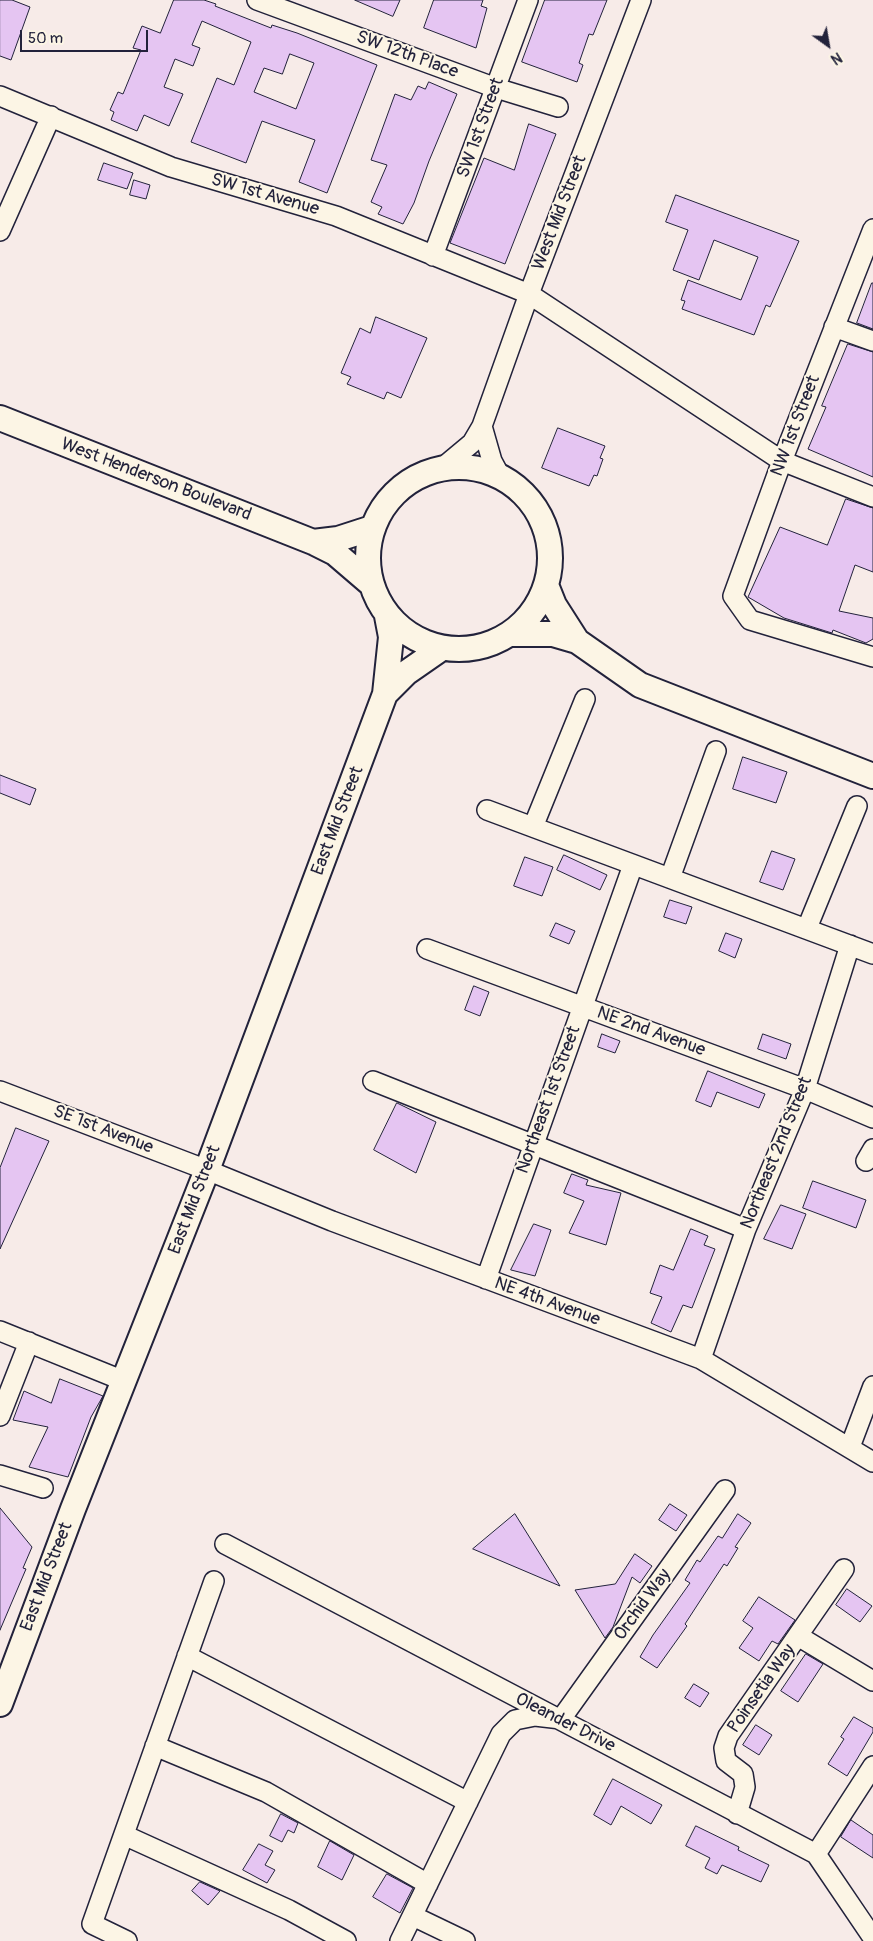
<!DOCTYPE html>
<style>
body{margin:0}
#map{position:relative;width:873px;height:1941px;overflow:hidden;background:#f7ebe8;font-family:Pangolin,sans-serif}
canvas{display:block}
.north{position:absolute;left:803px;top:20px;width:50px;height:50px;-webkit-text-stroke:4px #fcf5e5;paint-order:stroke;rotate:148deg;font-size:14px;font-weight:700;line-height:20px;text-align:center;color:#22223b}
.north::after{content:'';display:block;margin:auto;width:18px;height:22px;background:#22223b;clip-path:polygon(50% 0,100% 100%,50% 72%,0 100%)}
.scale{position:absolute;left:20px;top:30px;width:128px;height:22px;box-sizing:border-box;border:2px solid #22223b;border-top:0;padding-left:6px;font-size:15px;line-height:18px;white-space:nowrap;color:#22223b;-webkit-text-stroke:4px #fcf5e5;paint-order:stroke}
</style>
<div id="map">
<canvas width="873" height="1941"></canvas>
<div class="north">N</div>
<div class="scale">50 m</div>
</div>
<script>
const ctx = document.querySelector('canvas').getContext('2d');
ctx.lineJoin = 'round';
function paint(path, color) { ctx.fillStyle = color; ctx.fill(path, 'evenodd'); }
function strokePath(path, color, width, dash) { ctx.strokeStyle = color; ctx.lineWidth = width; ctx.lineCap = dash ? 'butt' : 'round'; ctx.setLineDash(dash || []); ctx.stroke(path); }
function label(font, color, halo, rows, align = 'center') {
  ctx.font = font + ' Pangolin,sans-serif'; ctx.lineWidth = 4; ctx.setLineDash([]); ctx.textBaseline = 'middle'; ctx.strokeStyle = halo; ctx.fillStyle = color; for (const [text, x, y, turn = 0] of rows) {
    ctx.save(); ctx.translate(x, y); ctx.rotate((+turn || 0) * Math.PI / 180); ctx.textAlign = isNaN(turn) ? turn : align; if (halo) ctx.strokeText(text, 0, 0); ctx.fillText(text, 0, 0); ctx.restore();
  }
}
const building = new Path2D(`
 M0 0H12L30 7 11 60 0 56Z
 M174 0H204L216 4 215 6 271 28 272 25 297 33 377 65 327 193 299 182 315 140 262 121 246 163 191 142 217 78 234 85 251 42 202 21 192 45 200 48 193 66 175 59 164 87 183 94 169 126 144 115 137 131 111 120 114 112 110 110 118 92 123 94 141 50 133 48 142 26 160 33ZM290 54 314 63 296 109 254 92 264 68 282 74Z
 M355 0H400L393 16Z
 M434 0H483L481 6 487 8 476 48 424 28Z
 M545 0H607L593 35 589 34 579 63 583 65 577 82 522 62Z
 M429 82 457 94 429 161 414 203 403 224 378 214 382 207 371 202 387 165 371 160 395 94 411 100 418 86 425 89Z
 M529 124 556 134 505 264 450 243 484 158 514 170Z
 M104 163 133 173 127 189 98 180Z
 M134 180 150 185 146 199 130 195Z
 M676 195 799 241 770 307 766 305 754 335 682 309 685 301 681 300 688 280 741 300 758 257 714 240 699 280 673 270 688 230 666 222Z
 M872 283H873V329L857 323Z
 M376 317 427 338 401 398 387 392 384 399 347 384 351 377 341 373 360 328 370 333Z
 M848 344 873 352V477L808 449 826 407 822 406Z
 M558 428 605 446 600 458 603 459 597 476 594 475 589 486 542 468Z
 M846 499 873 508V572L855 565 839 611 873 618V639L866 643 833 630 832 633 784 618 748 597 780 527 827 545Z
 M743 757 787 772 776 803 733 789Z
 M0 775 36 789 30 805 0 793Z
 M772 851 795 859 783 890 760 882Z
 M564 855 607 875 600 890 557 870Z
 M525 857 553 867 542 896 514 886Z
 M670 900 692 907 686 924 664 917Z
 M556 923 575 931 569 944 550 936Z
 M726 933 742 939 735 958 719 951Z
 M474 986 489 992 480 1016 465 1010Z
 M602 1034 620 1041 615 1053 598 1047Z
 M763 1034 791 1044 786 1059 758 1049Z
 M708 1071 765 1094 759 1108 717 1092 711 1107 696 1101Z
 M397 1103 436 1122 416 1173 374 1150Z
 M16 1128 49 1141 0 1249V1168Z
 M572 1174 588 1180 586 1185 621 1193 606 1245 569 1233 584 1201 564 1193Z
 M813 1181 866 1200 856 1228 803 1208Z
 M781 1205 806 1214 792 1249 764 1239Z
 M534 1224 551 1230 535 1276 511 1270Z
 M691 1229 708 1236 704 1245 715 1249 692 1308 683 1305 671 1332 651 1323 662 1297 650 1293 660 1265 673 1270Z
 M60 1379 103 1396 91 1417 68 1477 29 1467 48 1427 13 1420 24 1391 51 1403Z
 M670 1504 687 1515 676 1531 659 1520Z
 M0 1508 32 1547 23 1568 26 1569 0 1630Z
 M515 1514 560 1586 473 1549Z
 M738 1514 751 1523 735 1547 738 1548 727 1566 724 1564 685 1624 687 1626 657 1668 640 1657 653 1635 690 1583 685 1580 697 1560 700 1562 718 1536 722 1538Z
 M635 1554 652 1566 640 1583 632 1577 613 1627 605 1638 575 1590 615 1584Z
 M847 1589 872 1606 860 1622 836 1605Z
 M759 1597 795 1620 778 1644 772 1641 759 1661 739 1648 753 1628 743 1621Z
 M806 1654 823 1664 798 1702 781 1691Z
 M694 1684 709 1693 700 1707 685 1698Z
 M854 1717 873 1728V1732L847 1776 828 1764 844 1739 841 1737Z
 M756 1725 772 1735 759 1755 743 1745Z
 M613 1779 662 1805 651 1824 621 1806 611 1825 594 1815Z
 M281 1814 298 1823 294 1833 288 1830 282 1842 270 1836Z
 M851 1820 873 1835V1858L841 1837Z
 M696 1826 739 1847 738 1850 769 1865 761 1882 722 1865 717 1874 705 1868 710 1858 686 1846Z
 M330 1841 354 1855 342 1880 318 1867Z
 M259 1844 273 1851 265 1865 275 1870 267 1883 243 1870Z
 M387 1874 413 1888 400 1913 373 1897Z
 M200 1882 220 1891 208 1905 192 1891Z`);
paint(building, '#e5c5f2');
strokePath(building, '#22223b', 1);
const minor = new Path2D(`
 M257 0 496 88 558 107
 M0 96 171 167 336 216 529 294 782 461 873 497
 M873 229 782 461 733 596 750 620 873 657
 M0 231 51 116
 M433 256 528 0
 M834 327 873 341
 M482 426 492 461 500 476
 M442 468 472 443 482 426 529 294 641 0
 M487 810 873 954
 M533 827 585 699
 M670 878 716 751
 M807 928 857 806
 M427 949 805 1089 873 1118
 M373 1081 746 1229
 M0 1091 207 1170 332 1221 701 1359 873 1462
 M866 1161 873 1149
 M486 1279 633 865
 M0 1331 124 1381
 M701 1359 746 1229 805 1089 850 945
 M0 1416 29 1342
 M850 1447 873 1386
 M0 1475 43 1488
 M225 1544 816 1854 873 1938
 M798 1636 873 1681
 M187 1656 468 1802
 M155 1746 266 1792 428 1884
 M737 1814 745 1787 743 1774 726 1761 724 1748 728 1736 844 1569
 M124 1835 289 1910 346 1941
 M816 1854 873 1766
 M413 1916 465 1941
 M127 1941 92 1924 214 1581
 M400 1941 501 1734 515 1720 535 1716 561 1719 725 1490`);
const tertiary = new Path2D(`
 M0 418 313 542 335 553 370 583
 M368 558a91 91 0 1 1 182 0a91 91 0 1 1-182 0Z
 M313 542 338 539 372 528
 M546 585 554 605 577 641
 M510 634H553L577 641 640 685 873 776
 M385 694 406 673 442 648
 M0 1704 73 1509 207 1170 385 694 391 637 387 616`);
strokePath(minor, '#22223b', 22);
strokePath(tertiary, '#22223b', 28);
strokePath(minor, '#fcf5e5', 19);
strokePath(tertiary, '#fcf5e5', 24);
label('18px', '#22223b', '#fcf5e5', [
 ["SW 12th Place",407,55,20],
 ["SW 1st Street",481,128,-70],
 ["SW 1st Avenue",265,195,16],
 ["West Mid Street",560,213,-69],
 ["NW 1st Street",796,426,-69],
 ["West Henderson Boulevard",156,480,21],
 ["East Mid Street",338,821,-69],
 ["NE 2nd Avenue",651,1032,20],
 ["Northeast 1st Street",549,1100,-70],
 ["SE 1st Avenue",103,1130,21],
 ["Northeast 2nd Street",777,1153,-68],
 ["East Mid Street",195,1200,-69],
 ["NE 4th Avenue",547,1302,20],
 ["East Mid Street",47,1577,-69],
 ["Orchid Way",643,1605,-54],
 ["Poinsetia Way",762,1689,-55],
 ["Oleander Drive",565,1723,27]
]);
</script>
